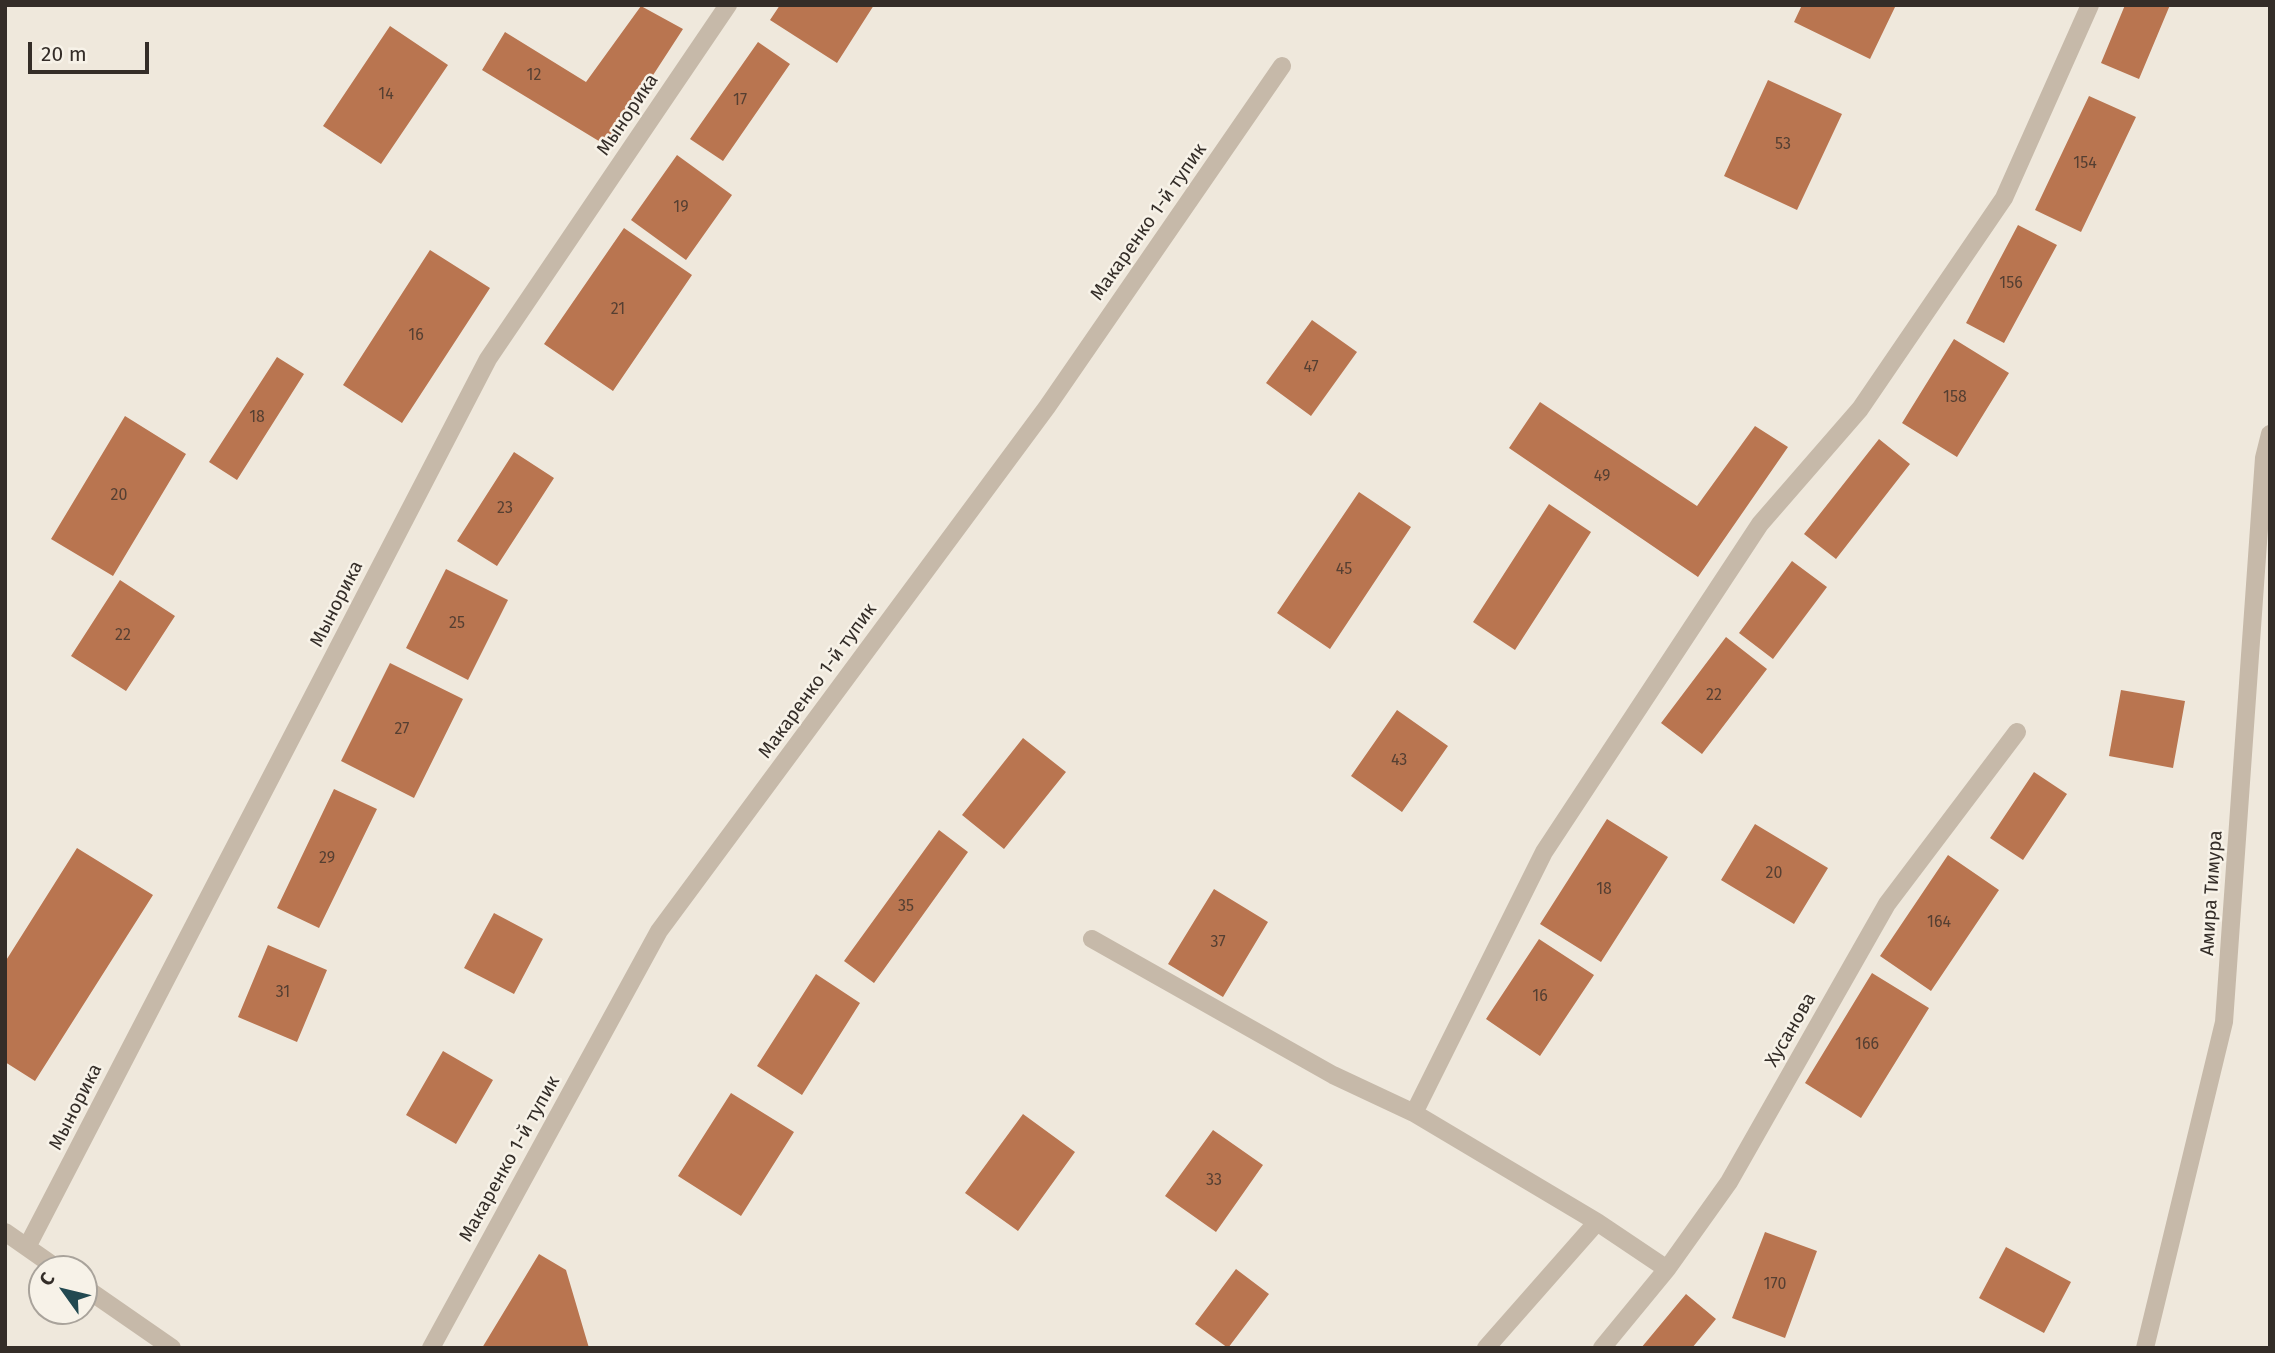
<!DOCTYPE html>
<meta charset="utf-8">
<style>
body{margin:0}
#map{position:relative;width:2275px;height:1353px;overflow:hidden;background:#efe8dc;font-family:"Fira Sans",sans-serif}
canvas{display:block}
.frame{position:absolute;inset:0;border:7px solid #342d28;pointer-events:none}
.north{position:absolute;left:28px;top:1255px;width:70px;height:70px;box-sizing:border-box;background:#f7f2e8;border:2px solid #a9a39b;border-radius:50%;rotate:304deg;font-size:19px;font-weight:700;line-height:28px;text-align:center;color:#342d28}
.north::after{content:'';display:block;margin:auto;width:24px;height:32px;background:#224951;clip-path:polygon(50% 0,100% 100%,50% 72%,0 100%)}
.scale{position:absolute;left:28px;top:42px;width:121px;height:32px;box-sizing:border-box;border:4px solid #342d28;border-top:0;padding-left:9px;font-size:21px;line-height:24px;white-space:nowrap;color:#342d28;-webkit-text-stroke:5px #f7f2e8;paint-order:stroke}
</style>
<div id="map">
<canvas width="2275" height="1353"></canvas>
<div class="frame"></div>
<div class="north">С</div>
<div class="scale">20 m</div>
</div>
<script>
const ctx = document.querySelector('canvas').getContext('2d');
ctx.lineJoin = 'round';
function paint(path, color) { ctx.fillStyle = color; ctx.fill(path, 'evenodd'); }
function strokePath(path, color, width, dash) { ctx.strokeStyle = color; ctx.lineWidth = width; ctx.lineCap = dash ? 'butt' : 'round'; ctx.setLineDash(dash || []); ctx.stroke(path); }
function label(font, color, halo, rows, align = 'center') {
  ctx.font = font + ' "Fira Sans",sans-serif'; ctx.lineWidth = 5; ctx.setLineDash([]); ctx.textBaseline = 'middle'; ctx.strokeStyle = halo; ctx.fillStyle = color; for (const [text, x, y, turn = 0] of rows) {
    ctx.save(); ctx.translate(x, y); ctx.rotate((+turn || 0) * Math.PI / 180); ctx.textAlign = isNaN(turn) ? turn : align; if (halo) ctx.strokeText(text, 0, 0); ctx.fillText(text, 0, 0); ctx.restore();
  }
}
paint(new Path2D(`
 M780 5H874L837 63 770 20Z
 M1802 5H1896L1870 59 1794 22Z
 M2125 5H2170L2139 79 2101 63Z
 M641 6 683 29 607 146 482 70 505 32 586 82Z
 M390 26 448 65 381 164 323 126Z
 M758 42 790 64 723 161 690 139Z
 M1768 80 1842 114 1797 210 1724 176Z
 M2089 96 2136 117 2081 232 2035 210Z
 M677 155 732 195 686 260 631 220Z
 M2018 225 2057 245 2004 343 1966 323Z
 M624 228 692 275 613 391 544 344Z
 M430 250 490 288 402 423 343 385Z
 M1312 320 1357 352 1311 416 1266 383Z
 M1954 339 2009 373 1957 457 1902 423Z
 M277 357 304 374 237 480 209 462Z
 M1540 402 1697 506 1755 426 1788 447 1698 577 1509 448Z
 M125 416 186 454 113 576 51 539Z
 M1879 439 1910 464 1836 559 1804 534Z
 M514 452 554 478 497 566 457 541Z
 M1359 492 1411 527 1330 649 1277 613Z
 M1549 504 1591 532 1515 650 1473 622Z
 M1792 561 1827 587 1773 659 1739 633Z
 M446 569 508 600 468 680 406 648Z
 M120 580 175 616 126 691 71 656Z
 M1726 637 1767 669 1702 754 1661 723Z
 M390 663 463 699 414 798 341 761Z
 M2121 690 2185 701 2173 768 2109 756Z
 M1397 710 1448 746 1402 812 1351 776Z
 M1023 738 1066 772 1004 849 962 815Z
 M2034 772 2067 794 2023 860 1990 838Z
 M334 789 377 809 319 928 277 908Z
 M1607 819 1668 857 1601 962 1540 924Z
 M1755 824 1828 868 1794 924 1721 880Z
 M939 830 968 852 874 983 844 961Z
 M77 848 153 895 35 1081 5 1062V962Z
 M1948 855 1999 890 1931 991 1880 956Z
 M1214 889 1268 922 1223 997 1168 964Z
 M494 913 543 939 514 994 464 968Z
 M1539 939 1594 975 1540 1056 1486 1019Z
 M268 945 327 970 297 1042 238 1017Z
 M1872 973 1929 1008 1861 1118 1805 1083Z
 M816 974 860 1003 802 1095 757 1066Z
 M443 1051 493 1080 456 1144 406 1115Z
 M731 1093 794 1132 741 1216 678 1176Z
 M1023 1114 1075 1152 1018 1231 965 1193Z
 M1213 1130 1263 1165 1216 1232 1165 1196Z
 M1765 1232 1817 1251 1785 1338 1732 1318Z
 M2006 1247 2071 1282 2044 1333 1979 1298Z
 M539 1254 566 1270 589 1348H482Z
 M1236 1269 1269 1294 1228 1348 1195 1324Z
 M1686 1294 1716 1319 1692 1348H1641Z`), '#b97550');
strokePath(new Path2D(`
 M1092 939 1333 1075 1414 1113 1597 1222 1667 1269
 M1414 1113 1544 852 1760 524 1860 409 2004 198 2090 5
 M5 1232 58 1269
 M27 1247 488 359 728 5
 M84 1287 172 1348
 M431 1348 659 931 1047 407 1282 66
 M1486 1348 1597 1222
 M1602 1348 1667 1269 1729 1182 1887 904 2017 732`), '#c6b9a9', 18);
strokePath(new Path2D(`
 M2145 1348 2224 1022 2264 458 2270 434`), '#c6b9a9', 18);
label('16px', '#553f32', null, [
 ["12",534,76],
 ["14",386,95],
 ["17",740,101],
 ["53",1783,145],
 ["154",2085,164],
 ["19",681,208],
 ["156",2011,284],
 ["21",618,310],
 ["16",416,336],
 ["47",1311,368],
 ["158",1955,398],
 ["18",257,418],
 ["49",1602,477],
 ["20",119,496],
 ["23",505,509],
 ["45",1344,570],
 ["25",457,624],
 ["22",123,636],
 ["22",1714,696],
 ["27",402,730],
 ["43",1399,761],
 ["29",327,859],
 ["20",1774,874],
 ["18",1604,890],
 ["35",906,907],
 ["164",1939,923],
 ["37",1218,943],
 ["31",283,993],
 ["16",1540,997],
 ["166",1867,1045],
 ["33",1214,1181],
 ["170",1775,1285]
]);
label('19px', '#342d28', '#f7f2e8', [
 ["Мынорика",628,115,-56],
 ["Макаренко 1-й тупик",1149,222,-55],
 ["Мынорика",337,604,-63],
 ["Макаренко 1-й тупик",818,681,-54],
 ["Амира Тимура",2212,893,-86],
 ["Хусанова",1791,1030,-60],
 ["Мынорика",76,1107,-63],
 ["Макаренко 1-й тупик",510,1159,-61]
]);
</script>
